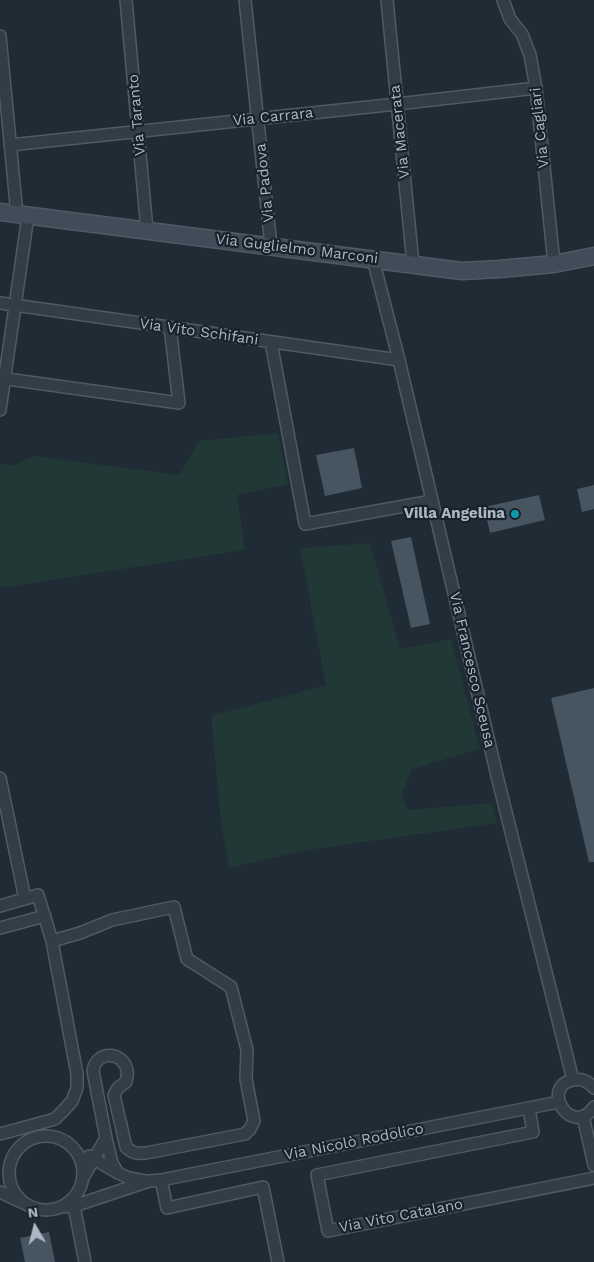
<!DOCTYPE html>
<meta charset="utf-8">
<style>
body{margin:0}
#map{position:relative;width:594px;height:1262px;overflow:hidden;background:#1f2b35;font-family:"Work Sans",sans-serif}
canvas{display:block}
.north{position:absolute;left:10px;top:1202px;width:50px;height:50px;-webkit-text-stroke:4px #18222a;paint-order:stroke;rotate:352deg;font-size:14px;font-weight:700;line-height:20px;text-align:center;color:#acb7c3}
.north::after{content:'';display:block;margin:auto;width:18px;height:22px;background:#acb7c3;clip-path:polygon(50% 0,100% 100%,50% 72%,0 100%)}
</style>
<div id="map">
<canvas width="594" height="1262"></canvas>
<div class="north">N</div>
</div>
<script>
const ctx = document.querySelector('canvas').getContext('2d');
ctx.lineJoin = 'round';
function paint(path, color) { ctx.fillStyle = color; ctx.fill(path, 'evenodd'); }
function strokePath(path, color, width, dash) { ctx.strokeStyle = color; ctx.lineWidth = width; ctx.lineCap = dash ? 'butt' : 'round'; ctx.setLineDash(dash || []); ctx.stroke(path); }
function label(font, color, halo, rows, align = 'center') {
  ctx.font = font + ' "Work Sans",sans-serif'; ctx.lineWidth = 4.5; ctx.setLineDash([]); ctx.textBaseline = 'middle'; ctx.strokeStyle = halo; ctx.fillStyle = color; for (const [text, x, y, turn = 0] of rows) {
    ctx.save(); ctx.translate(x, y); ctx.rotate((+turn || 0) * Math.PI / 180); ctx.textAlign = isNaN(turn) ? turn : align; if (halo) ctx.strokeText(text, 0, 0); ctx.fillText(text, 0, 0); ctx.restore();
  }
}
paint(new Path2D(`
 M278 433 288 484 237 495 245 550 0 588V464L13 465 34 456 180 475 198 441Z
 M370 543 400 649 451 639 480 749 412 769 402 794 408 810 492 803 497 823 307 850 229 868 221 822 211 716 326 685 300 548Z`), '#223837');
paint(new Path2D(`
 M354 448 362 488 325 496 316 455Z
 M594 485V509L582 512 577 489Z
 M539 495 545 520 490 533 484 507Z
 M411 537 430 624 411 628 391 541Z
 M594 688V862H589L551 698Z
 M49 1232 55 1262H25L20 1238Z`), '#475561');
const minor = new Path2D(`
 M126 0 147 230
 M245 0 271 246
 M387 0 413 264
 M503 0 510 19 522 34 530 55 536 88 554 264
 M0 36 17 215
 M10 145 397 104 536 88
 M373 259 399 360 498 780 573 1080
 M0 303 399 360
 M271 342 305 524 432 501
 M0 378 179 403 170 327
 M0 410 28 216
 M0 778 25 899
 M0 906 38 895 52 941 80 933 112 920 174 907 187 959 231 987 247 1050 246 1079 254 1121 250 1129 245 1134 146 1153C137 1154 132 1153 126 1147L114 1095 118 1088 126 1082C127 1078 128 1074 127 1070 123 1051 96 1050 93 1071L106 1138 83 1178
 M0 928 45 916
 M594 1088C589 1082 582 1078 573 1080 539 1087 572 1139 594 1107
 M529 1108 533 1132 317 1175 328 1231 594 1178
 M583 1116 594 1165
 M0 1134 55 1119 64 1110 72 1101 77 1088V1074L52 941
 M9 1173a37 37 0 1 1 74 0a37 37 0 1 1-74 0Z
 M106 1138 112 1163 118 1173
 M89 1156 118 1173 129 1178 145 1181
 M161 1180 167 1208 263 1187 278 1262
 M0 1192 21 1202
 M74 1206 85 1262
 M60 1207 74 1206 149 1181 161 1180 559 1102`);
const secondary = new Path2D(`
 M0 212 462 271 499 269 554 264 594 256`);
strokePath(minor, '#505a64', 14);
strokePath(secondary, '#505a64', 19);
strokePath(minor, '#333d46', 11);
strokePath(secondary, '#414c59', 16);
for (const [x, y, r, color] of [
 [515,514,5,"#0f9aa8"]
]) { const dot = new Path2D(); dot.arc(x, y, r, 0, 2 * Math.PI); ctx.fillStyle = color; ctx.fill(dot); strokePath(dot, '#18222a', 2); }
label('15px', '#acb7c3', '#18222a', [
 ["Via Taranto",137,115,-95],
 ["Via Carrara",273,117,-6],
 ["Via Cagliari",540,128,-96],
 ["Via Macerata",400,132,-96],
 ["Via Padova",265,183,-96],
 ["Via Guglielmo Marconi",297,249,7],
 ["Via Vito Schifani",199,332,8],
 ["Via Francesco Sceusa",472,670,77],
 ["Via Nicolò Rodolico",354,1142,-11],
 ["Via Vito Catalano",401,1216,-11]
]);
label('bold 15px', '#acb7c3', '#18222a', [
 ["Villa Angelina",505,514]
], 'right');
</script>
